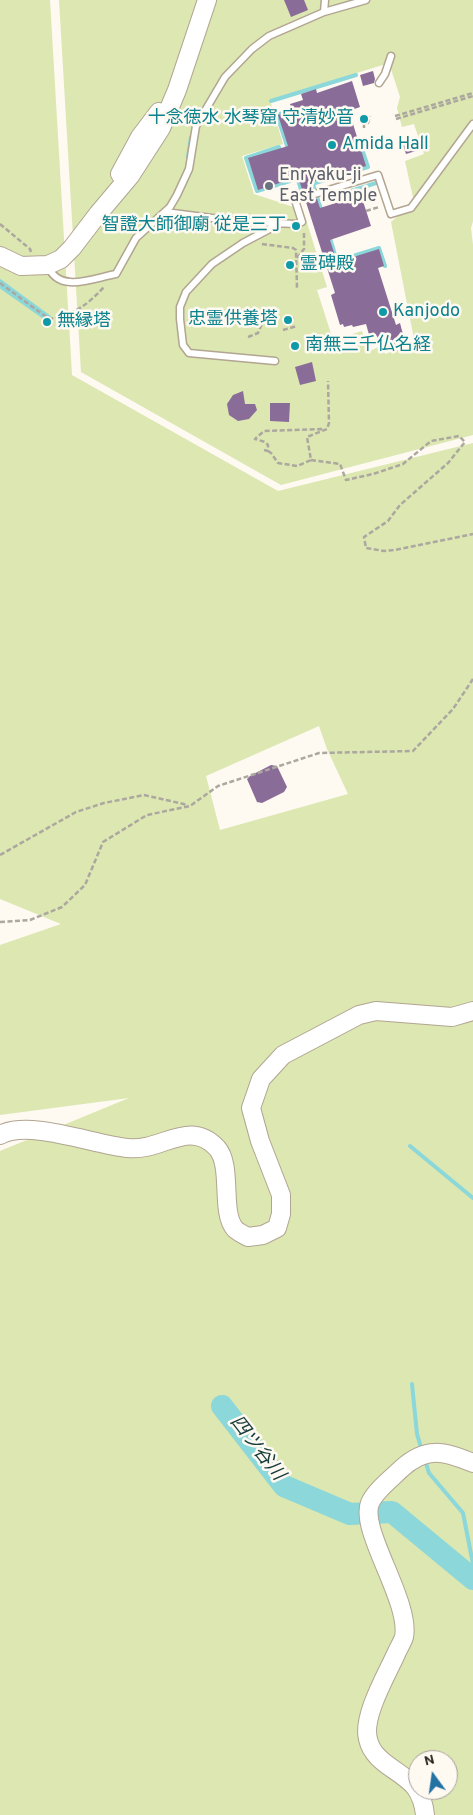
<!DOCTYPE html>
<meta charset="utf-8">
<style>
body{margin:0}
#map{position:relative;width:473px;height:1815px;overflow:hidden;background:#fef9f1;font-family:Overpass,sans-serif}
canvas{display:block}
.north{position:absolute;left:408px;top:1750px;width:50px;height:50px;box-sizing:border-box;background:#fef9f1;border:1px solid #a6a199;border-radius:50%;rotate:346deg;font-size:14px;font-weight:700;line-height:20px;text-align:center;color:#221d16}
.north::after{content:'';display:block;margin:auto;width:18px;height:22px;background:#2372a4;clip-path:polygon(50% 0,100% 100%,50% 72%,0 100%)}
</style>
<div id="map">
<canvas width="473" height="1815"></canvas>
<div class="north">N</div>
</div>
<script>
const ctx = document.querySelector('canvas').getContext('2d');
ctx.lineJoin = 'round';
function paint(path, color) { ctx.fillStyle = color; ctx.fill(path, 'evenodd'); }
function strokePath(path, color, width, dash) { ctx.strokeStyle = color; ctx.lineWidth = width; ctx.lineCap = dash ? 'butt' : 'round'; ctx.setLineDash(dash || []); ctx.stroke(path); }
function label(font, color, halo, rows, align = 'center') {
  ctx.font = font + ' Overpass,"Noto Sans JP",sans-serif'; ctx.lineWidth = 5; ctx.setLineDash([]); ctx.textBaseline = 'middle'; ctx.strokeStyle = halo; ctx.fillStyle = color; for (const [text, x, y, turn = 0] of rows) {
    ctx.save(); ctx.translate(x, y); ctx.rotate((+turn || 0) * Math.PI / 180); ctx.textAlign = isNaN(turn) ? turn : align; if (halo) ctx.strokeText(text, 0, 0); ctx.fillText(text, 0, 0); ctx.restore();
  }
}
paint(new Path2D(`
 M0 0H50L72 375 278 491 473 443V1815H0V1151L129 1098 0 1115V945L61 924 0 899ZM319 726 327 749 348 794 220 830 206 776ZM418 1760H448V1790H418Z
 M59 0H473V221L471 228 473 245V435L281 485 81 372ZM389 63 400 97 397 108 402 127 414 124 424 154 405 161 414 202 391 222 415 344 385 354 382 345 370 351 362 331 333 340 317 290 327 287 303 210 254 194 242 156 283 144 270 100Z`), '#dce7b2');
strokePath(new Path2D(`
 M271 101 356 75
 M288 149 277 115 289 111 291 114
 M283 150 280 151 279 147 246 158 257 191 290 181 289 177 290 176
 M188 157 191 137
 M296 174 303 196
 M311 178 322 212
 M314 178 315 183 368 167 363 152
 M323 200 376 183
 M329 235 337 261 379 248 385 266
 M0 281 49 317
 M0 286 47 319
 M410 1146 473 1198
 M412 1384 417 1434 422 1451
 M425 1460 429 1473 463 1513 473 1564`), '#8bd7da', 4);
strokePath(new Path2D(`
 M222 1406 284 1486 350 1514 392 1512 473 1579`), '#8bd7da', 22);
paint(new Path2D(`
 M284 0H304L308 10 291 17Z
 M373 71 375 79 374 83 363 86 360 75Z
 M352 81 360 107 349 111 366 166 312 182 314 189 303 192 298 177 258 190 248 158 288 146 278 115 292 111 290 104 303 100 301 94 316 89 317 93Z
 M415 137 419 150 406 154 402 142Z
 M361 195 371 226 330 240 337 262 379 249 384 266 378 268 396 325 400 323 405 342 389 347 386 337 378 339 377 336 370 338 366 324 353 327 352 325 344 327 343 324 340 325 331 295 335 293 306 202 317 199 320 208Z
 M312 362 316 381 300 385 295 367Z
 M243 391 245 404H255L257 410 249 419 238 421 229 415 227 404 233 395Z
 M270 403H290L289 422 270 421Z
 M271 765 277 766 287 787 284 792 262 803 257 802 247 779 250 776Z`), '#8a6c99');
const lane = new Path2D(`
 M324 12 325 0
 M379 83 385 74 391 56
 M165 212 235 221 295 224 302 222 295 200 378 175 391 214 411 208 473 124
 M48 266C59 294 93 278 116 274L136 238 170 207 177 195 189 169 196 126 225 77 252 49 269 36 324 12 366 0
 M275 361 189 353 183 345 180 319V307L186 292 212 264 243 243 279 224`);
const secondary = new Path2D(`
 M120 174 140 137 159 112
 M0 256 21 266 48 265 61 259 72 248 98 214 130 176 161 128 177 90 207 0
 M0 1135C30 1119 94 1145 128 1148 161 1152 189 1118 217 1148 233 1166 220 1212 235 1229 238 1232 244 1235 248 1237L263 1235 277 1228 281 1214V1195L260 1141 251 1108 261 1079 283 1055 359 1015 376 1011 452 1017 473 1011
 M425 1815C424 1805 421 1795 415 1787 401 1770 373 1763 368 1739 362 1717 386 1676 396 1654 398 1649 402 1643 404 1637 411 1602 359 1530 370 1503 375 1491 392 1478 401 1469 426 1446 443 1451 473 1463`);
strokePath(lane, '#b2a592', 9);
strokePath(secondary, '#b2a592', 20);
strokePath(new Path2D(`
 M395 116 473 93
 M396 119 473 96
 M335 120 352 114
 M364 128V124L368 123 370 116
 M358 140 360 139
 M417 144 418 143
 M366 211 379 207
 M0 224 30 249 31 252
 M262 244 293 248 296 250 297 288
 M297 258 304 249V231
 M0 283 49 319C76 314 87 305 105 286
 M291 319 294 318
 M283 330 297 326
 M248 337 258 333 263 321
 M264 450 268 451V445L265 442 255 439 264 431 323 429
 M268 451 271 453 278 463 297 466 311 460 307 437 327 429 329 423 328 381
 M311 460 340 464 346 480 373 474 403 464 431 441 459 436 465 442 448 463 400 505 388 521 364 537 366 548 384 551 395 550 473 534
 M0 855 76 812 104 803 144 795 188 805
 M0 922 30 920 62 907 85 885 103 842 147 815 190 806 218 786 319 753 413 751 453 709 473 679`), '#aca79f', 2.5, [5, 2.5]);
strokePath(lane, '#fff', 6);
strokePath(secondary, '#fff', 18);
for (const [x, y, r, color] of [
 [364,119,5,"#0f9aa8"],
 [332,145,5,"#0f9aa8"],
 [269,186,5,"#6b7280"],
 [296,226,5,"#0f9aa8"],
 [290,265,5,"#0f9aa8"],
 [383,312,5,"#0f9aa8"],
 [288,320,5,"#0f9aa8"],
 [47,322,5,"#0f9aa8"],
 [295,346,5,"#0f9aa8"]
]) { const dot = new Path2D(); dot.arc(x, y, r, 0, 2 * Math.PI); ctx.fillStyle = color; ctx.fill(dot); strokePath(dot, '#fef9f1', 2); }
label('18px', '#0d838f', '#fef9f1', [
 ["十念徳水 水琴窟 守清妙音",354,119,"right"],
 ["Amida Hall",342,145],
 ["智證大師御廟 従是三丁",286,226,"right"],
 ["霊碑殿",300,265],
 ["Kanjodo",393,312],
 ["忠霊供養塔",278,320,"right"],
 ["無縁塔",57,322],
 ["南無三千仏名経",305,346]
], 'left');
label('18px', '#5b616d', '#fef9f1', [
 ["Enryaku-ji",279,176],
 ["East Temple",279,197]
], 'left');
label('italic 19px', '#163b3d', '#fef9f1', [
 ["四ツ谷川",256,1449,52]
]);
</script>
